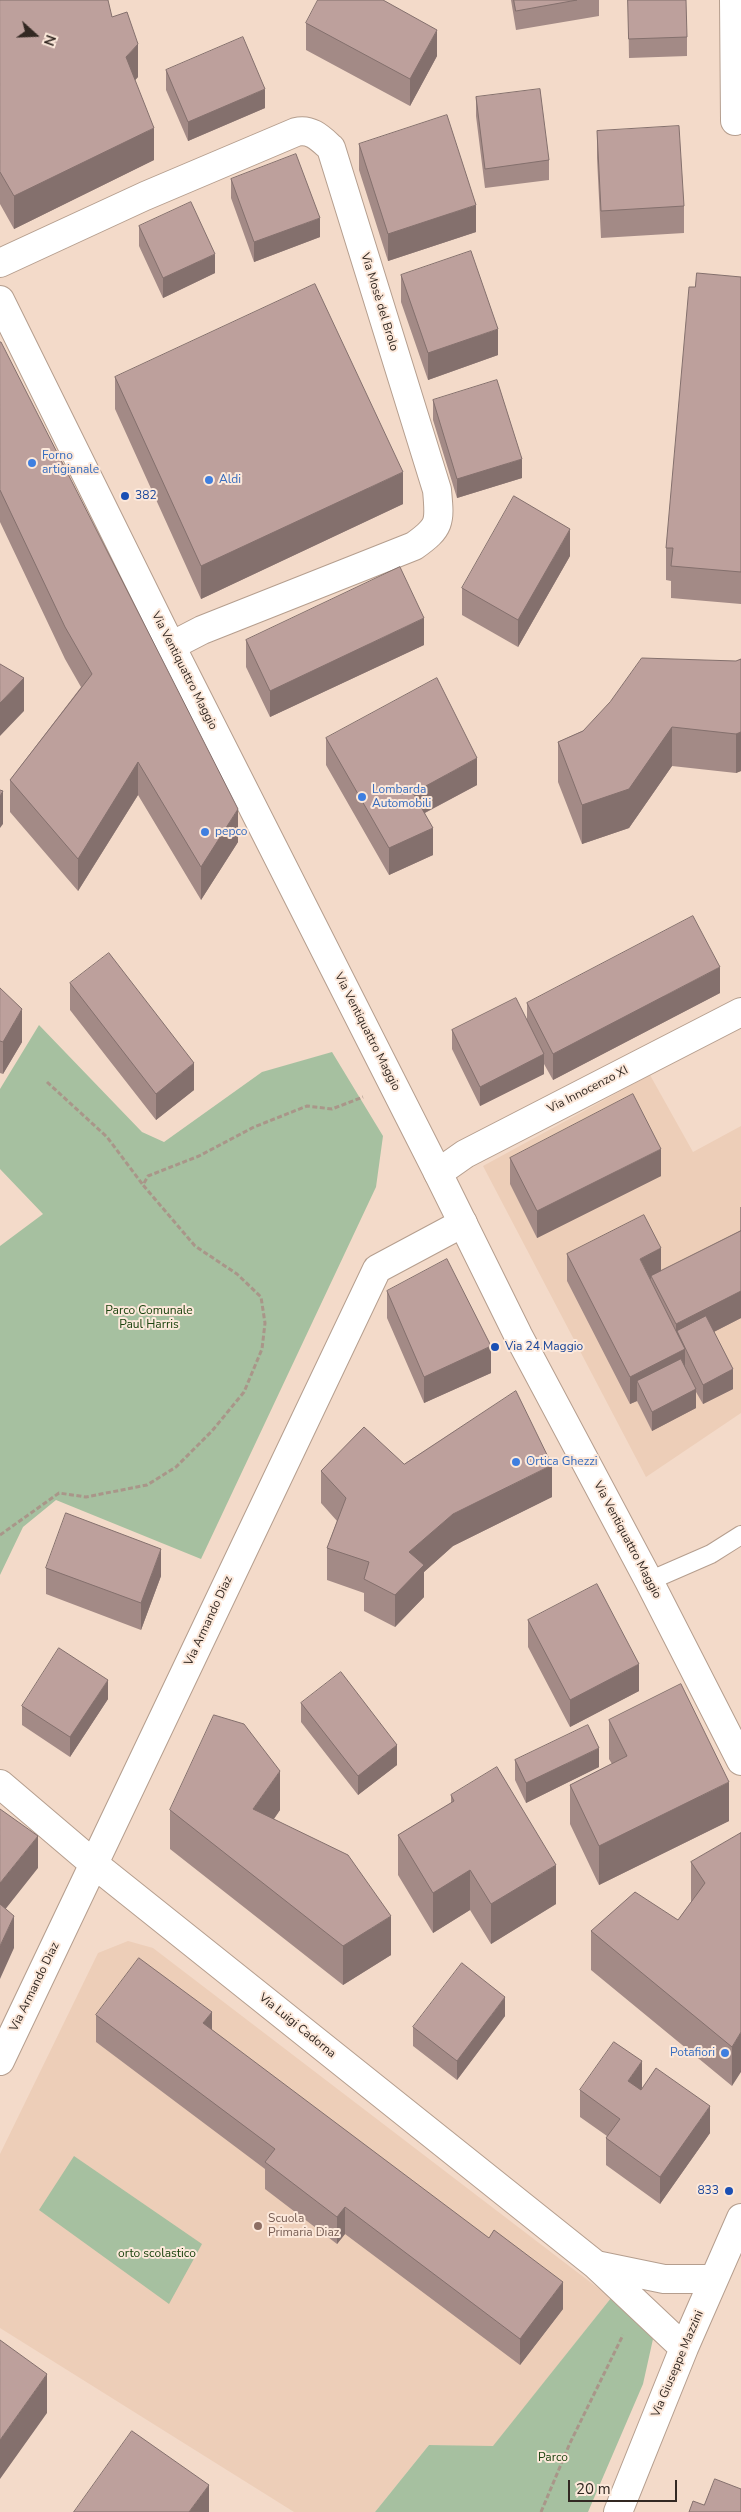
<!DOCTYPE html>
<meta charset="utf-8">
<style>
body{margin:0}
#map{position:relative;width:741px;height:2512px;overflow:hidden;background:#f3dac9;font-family:"Nunito Sans",sans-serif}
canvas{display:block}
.north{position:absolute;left:10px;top:10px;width:50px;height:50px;-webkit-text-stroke:4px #fce8da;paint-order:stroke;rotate:110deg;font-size:14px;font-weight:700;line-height:20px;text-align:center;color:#322822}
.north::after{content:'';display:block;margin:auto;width:18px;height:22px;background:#322822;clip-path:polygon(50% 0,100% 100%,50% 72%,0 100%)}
.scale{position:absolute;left:568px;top:2480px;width:109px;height:22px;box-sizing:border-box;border:2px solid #322822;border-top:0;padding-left:6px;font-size:15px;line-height:18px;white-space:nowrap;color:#322822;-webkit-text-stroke:4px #fce8da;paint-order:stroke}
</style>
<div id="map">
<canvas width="741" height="2512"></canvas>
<div class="north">N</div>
<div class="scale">20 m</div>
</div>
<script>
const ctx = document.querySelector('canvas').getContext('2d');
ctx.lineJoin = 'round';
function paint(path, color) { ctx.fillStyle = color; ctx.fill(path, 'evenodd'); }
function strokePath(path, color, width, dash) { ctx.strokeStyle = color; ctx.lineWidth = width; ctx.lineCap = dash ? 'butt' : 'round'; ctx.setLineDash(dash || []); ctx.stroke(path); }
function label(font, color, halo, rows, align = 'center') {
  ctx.font = font + ' "Nunito Sans",sans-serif'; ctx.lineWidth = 4; ctx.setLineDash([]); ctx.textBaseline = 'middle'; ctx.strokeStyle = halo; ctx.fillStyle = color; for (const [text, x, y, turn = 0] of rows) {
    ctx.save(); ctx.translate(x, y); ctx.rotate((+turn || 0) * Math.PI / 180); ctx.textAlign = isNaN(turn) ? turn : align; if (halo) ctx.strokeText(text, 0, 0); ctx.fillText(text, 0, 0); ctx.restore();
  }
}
paint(new Path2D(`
 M650 1075 693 1152 741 1126V1413L646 1477 483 1166Z
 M128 1941 153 1948 611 2298 493 2447 429 2445 375 2512H294L0 2328V2154L98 1953Z`), '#edceb8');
paint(new Path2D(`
 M39 1025 142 1132 164 1142 262 1072 332 1052 383 1136 376 1187 201 1559 56 1500 23 1527 0 1575V1246L43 1214 0 1169V1089Z
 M74 2156 202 2244 169 2304 39 2210Z
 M611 2298 653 2339 643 2384 588 2512H375L429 2445 493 2446Z`), '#a6c0a0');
const lane = new Path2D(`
 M649 1581 711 1554 741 1535`);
const street = new Path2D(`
 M734 0 735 121
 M0 263 145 196 296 132C311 128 321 139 331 148L437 490C440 522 441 527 414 546L202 630 171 646
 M438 1173 465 1154 741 1012
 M0 1784 94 1864 596 2265 684 2348
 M0 2061 377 1269 463 1223
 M596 2265 664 2279H714
 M618 2512 684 2348 741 2218`);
const secondary = new Path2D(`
 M0 300 171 646 438 1173 518 1335 649 1581 741 1761`);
strokePath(lane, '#b59e8e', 20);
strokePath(street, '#b59e8e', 30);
strokePath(secondary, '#b59e8e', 30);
strokePath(new Path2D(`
 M47 1082 107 1137 143 1185
 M0 1535 59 1493 86 1497 147 1485 176 1467 212 1431 244 1392 262 1349 265 1323 261 1297 237 1274 195 1246 143 1185 148 1176 199 1156 254 1127 307 1106 332 1109 363 1097
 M541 2512 570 2443 623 2335`), '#a99689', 3, [5, 2.5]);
strokePath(lane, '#fff', 18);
strokePath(street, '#fff', 28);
strokePath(secondary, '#fff', 28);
paint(new Path2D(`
 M0 0 112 17 138 77 135 80 154 160 14 229 0 204Z
 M511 0H599V16L516 30Z
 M628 0 687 37V56L629 58Z
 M306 23 437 56 410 106 306 50Z
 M166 70 265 108 188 141 166 90Z
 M476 97 549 160V180L485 188 476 116Z
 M597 131 684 206V233L601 238 597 158Z
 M359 144 476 232 388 261 359 170Z
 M231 179 320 237 254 262 231 198Z
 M139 226 215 273 163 298 139 246Z
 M401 275 498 355 428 380 401 302Z
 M741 277V604L671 598V581L666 580V548L695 287Z
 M0 342 238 842 201 900 138 795 78 891 10 812V780L81 687 65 659 0 522Z
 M115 377 403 504 201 599 115 409Z
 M433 400 522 478 457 498 433 420Z
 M570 556 518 647 462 615V588Z
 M246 640 424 645 270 717 246 667Z
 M741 659V771L736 773 672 766 629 828 582 844 558 782V742Z
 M326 738 477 785 425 813 433 855 389 875 326 765Z
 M70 983 194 1090 156 1120 70 1010Z
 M0 988 22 1042 3 1074 0 1073Z
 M720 993 553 1080 544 1064V1074L480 1106 452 1049V1030L527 1019V1003Z
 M510 1158 661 1176 537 1238 510 1184Z
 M740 1207H741V1318L714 1332 733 1389 703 1404 696 1392V1408L652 1431 637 1401 630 1404 567 1281V1254L661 1271 740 1231Z
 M387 1291 491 1373 424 1403 387 1318Z
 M404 1464 552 1497 453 1546 424 1572V1597L395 1627 364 1611V1593L327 1580V1548L337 1521 321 1503V1471Z
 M46 1568 161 1576 141 1630 46 1594Z
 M528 1620 639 1691 570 1727 528 1647Z
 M108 1699 70 1757 22 1725V1706Z
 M301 1703 397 1765 358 1795 301 1722Z
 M609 1720 729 1821 599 1885 570 1824V1785L612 1764 609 1759Z
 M515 1760 599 1767 526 1803 515 1780Z
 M451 1795 556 1904 491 1944 470 1910 433 1933 398 1875V1835L451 1803Z
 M170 1810H280L274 1819 391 1955 343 1985 170 1849Z
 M741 1833 732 2086 591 1970V1931L678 1920 691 1902V1862Z
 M96 2015 212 2030 563 2309 520 2365 345 2234 337 2244 265 2189V2169L96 2042Z
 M505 2016 457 2080 413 2046V2027Z
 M642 2088 710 2133 660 2204 606 2165V2138L607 2136 580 2117V2090Z`), '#a38a86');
paint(new Path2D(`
 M437 30V56L410 106V79Z
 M138 44V77L126 90V57Z
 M265 89V108L188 141V122Z
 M154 128V160L14 229V196Z
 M476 205V232L388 261V234Z
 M320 218V237L254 262V242Z
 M215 254V273L163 298V278Z
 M498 329V355L428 380V353Z
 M522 459V478L457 498V479Z
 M403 472V504L201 599V566Z
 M570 529V556L518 647V620Z
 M424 618V645L270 717V691Z
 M24 678V711L0 736V703Z
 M672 727V766L629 828 582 844V805Z
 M741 732V771L736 773V734Z
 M477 758V785L413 819V793Z
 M138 762V795L78 891V859Z
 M3 791V824L0 828V796Z
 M238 809V842L201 900V867Z
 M433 828V855L389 875V848Z
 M720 967V993L553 1080V1054Z
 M22 1009V1042L3 1074V1042Z
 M544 1054V1074L480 1106V1087Z
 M194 1063V1090L156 1120V1094Z
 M661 1149V1176L537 1238V1211Z
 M661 1248V1275L651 1276V1280L640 1259Z
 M741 1291V1318L684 1347 676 1332V1324Z
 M491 1346V1373L424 1403V1377Z
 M685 1349V1376L637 1381V1401L630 1404V1377Z
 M733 1369V1389L703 1404V1385Z
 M696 1389V1408L652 1431V1412Z
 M552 1465V1497L453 1546 424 1572V1597L395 1627V1595L409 1552 453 1514Z
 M161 1549V1576L141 1630V1603Z
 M639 1664V1691L570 1727V1700Z
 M108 1680V1699L70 1757V1737Z
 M397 1745V1765L358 1795V1776Z
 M599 1748V1767L526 1803V1783Z
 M280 1771V1810L253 1848V1809Z
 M729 1782V1821L599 1885V1846Z
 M38 1836V1868L0 1916V1883Z
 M556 1865V1904L491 1944V1904Z
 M470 1870V1910L433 1933V1893Z
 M14 1916V1948L0 1979V1946Z
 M391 1916V1955L343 1985V1946Z
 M505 1997V2016L457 2080V2061Z
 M212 2012V2039L203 2023Z
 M741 2032V2072L732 2086V2047Z
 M642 2061V2088L628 2107V2081Z
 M710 2106V2133L660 2204V2177Z
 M345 2207V2234L337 2244V2217Z
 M563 2282V2309L520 2365V2339Z
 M47 2374V2413L0 2479V2440Z
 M209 2485V2512H189Z`), '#84706d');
const building = new Path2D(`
 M0 0H108L112 17 127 12 138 44 126 57 154 128 14 196 0 172Z
 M318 0H383L437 30 410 79 306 23Z
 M514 0H577L516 11Z
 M628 0H686L687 37 629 39Z
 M243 37 265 89 188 122 166 70Z
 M540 89 549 160 485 169 476 97Z
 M447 115 476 205 388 234 359 144Z
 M679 126 684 206 601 211 597 131Z
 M296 154 320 218 254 242 231 179Z
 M191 202 215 254 163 278 139 226Z
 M471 251 498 329 428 353 401 275Z
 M697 273 741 277V572L671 566 673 548H666L689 287H695Z
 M315 284 403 472 201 566 115 377Z
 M0 342H1L238 809 201 867 138 762 78 859 10 780 92 674 65 627 0 490Z
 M497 380 522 459 457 479 433 400Z
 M514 496 570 529 518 620 462 588Z
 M400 567 424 618 270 691 246 640Z
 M642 658 736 661 741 659V732L736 734 672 727 629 789 582 805 558 742 583 731 610 702Z
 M0 664 24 678 0 703Z
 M437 678 477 758 413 793 433 828 389 848 326 738Z
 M0 790 3 791 0 796Z
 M693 916 720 967 553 1054 527 1003Z
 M109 953 194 1063 156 1094 70 983Z
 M0 988 22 1009 3 1042 0 1041Z
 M516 998 544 1054 480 1087 452 1030Z
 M633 1094 661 1149 537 1211 510 1158Z
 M644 1215 661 1248 640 1259 685 1349 630 1377 567 1254Z
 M741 1231V1291L676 1324 651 1276Z
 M447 1259 491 1346 424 1377 387 1291Z
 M706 1316 733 1369 703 1385 677 1331Z
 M681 1359 696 1389 652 1412 637 1381Z
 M516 1391 552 1465 453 1514 409 1552 424 1565 395 1595 364 1579 369 1562 327 1548 346 1498 321 1471 364 1427 404 1464Z
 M66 1513 161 1549 141 1603 46 1568Z
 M597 1584 639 1664 570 1700 528 1620Z
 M59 1648 108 1680 70 1737 22 1706Z
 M341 1672 397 1745 358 1776 301 1703Z
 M681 1684 729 1782 599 1846 570 1785 627 1756 609 1720Z
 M214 1715 244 1724 280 1771 253 1809 348 1855 391 1916 343 1946 170 1810Z
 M588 1725 599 1748 526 1783 515 1760Z
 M497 1767 556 1865 491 1904 470 1870 433 1893 398 1835 454 1801 451 1795Z
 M0 1809 38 1836 0 1883Z
 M741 1833V2032L732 2047 591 1931 635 1892 678 1920 705 1883 691 1862Z
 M0 1904 14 1916 0 1946Z
 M139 1958 212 2012 203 2023 489 2238 494 2230 563 2282 520 2339 345 2207 337 2217 265 2162 275 2149 96 2015Z
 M462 1963 505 1997 457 2061 413 2027Z
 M614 2042 642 2061 628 2081 641 2090 656 2068 710 2106 660 2177 606 2138 620 2119 580 2090Z
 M0 2340 47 2374 0 2440Z
 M132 2431 209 2485 189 2512H74Z
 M715 2479 741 2489V2512H689L693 2501 704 2505Z`);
paint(building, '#bda09c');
strokePath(building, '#84706d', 1);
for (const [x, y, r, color] of [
 [32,463,5,"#3f7fe0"],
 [209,480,5,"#3f7fe0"],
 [125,496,5,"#1a4fb4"],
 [362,797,5,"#3f7fe0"],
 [205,832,5,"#3f7fe0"],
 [495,1347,5,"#1a4fb4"],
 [516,1462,5,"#3f7fe0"],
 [725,2053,5,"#3f7fe0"],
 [729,2191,5,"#1a4fb4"],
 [258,2226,5,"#8d6e63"]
]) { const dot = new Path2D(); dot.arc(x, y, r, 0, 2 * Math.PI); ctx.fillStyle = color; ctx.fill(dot); strokePath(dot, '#fce8da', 2); }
label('12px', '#322822', '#fce8da', [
 ["Via Mosè del Brolo",379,302,73],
 ["Via Ventiquattro Maggio",184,671,63],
 ["Via Ventiquattro Maggio",367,1032,63],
 ["Via Innocenzo XI",588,1090,-27],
 ["Via Ventiquattro Maggio",627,1540,62],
 ["Via Armando Diaz",209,1621,-65],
 ["Via Armando Diaz",35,1987,-64],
 ["Via Luigi Cadorna",297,2026,39],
 ["Via Giuseppe Mazzini",678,2364,-67]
]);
label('12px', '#366cbe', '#fce8da', [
 ["Forno",42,456],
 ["artigianale",42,470],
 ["Aldi",219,480],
 ["Lombarda",372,790],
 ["Automobili",372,804],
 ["pepco",215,832],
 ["Ortica Ghezzi",526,1462],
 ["Potafiori",715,2053,"right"]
], 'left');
label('12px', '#164399', '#fce8da', [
 ["382",135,496],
 ["Via 24 Maggio",505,1347],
 ["833",719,2191,"right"]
], 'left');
label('12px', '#1b430e', '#fce8da', [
 ["Parco Comunale",149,1311],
 ["Paul Harris",149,1325],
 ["orto scolastico",157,2254],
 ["Parco",553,2458]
]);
label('12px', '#785e54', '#fce8da', [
 ["Scuola",268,2219],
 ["Primaria Diaz",268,2233]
], 'left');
</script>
